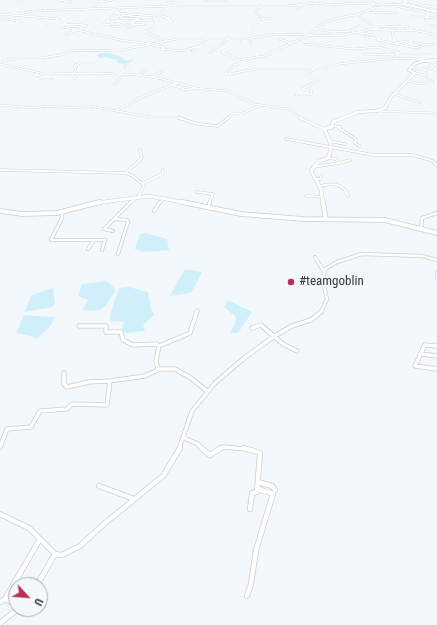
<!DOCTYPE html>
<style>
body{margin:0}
#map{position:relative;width:437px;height:625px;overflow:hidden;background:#f2f8fb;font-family:"Roboto Condensed",sans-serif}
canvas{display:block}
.north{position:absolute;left:8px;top:577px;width:40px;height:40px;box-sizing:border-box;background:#f2f8fb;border:1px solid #a6aaac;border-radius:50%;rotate:116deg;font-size:11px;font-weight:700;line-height:16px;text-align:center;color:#333536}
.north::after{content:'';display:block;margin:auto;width:14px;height:18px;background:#bd2d51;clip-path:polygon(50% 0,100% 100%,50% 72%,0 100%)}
</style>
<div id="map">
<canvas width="437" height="625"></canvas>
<div class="north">U</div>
</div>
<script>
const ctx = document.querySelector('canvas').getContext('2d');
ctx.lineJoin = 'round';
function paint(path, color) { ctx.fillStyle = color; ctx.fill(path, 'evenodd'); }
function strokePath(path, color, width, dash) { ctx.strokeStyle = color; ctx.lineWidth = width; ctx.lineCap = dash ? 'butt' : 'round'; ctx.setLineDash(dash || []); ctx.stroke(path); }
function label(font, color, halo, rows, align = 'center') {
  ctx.font = font + ' "Roboto Condensed",sans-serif'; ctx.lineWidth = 4; ctx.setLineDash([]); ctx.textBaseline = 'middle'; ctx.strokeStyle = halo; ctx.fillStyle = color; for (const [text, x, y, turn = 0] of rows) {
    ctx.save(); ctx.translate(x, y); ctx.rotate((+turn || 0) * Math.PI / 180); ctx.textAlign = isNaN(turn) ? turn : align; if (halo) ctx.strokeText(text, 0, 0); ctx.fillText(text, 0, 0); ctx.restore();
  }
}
paint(new Path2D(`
 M102 53C111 53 119 54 126 61L135 59 127 64 117 63V60L106 57 100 58 97 55Z
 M146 233 167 239 169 250 144 252 135 249 140 234Z
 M185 269 202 272 191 293 170 296Z
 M106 281 116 290C104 308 105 313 82 310L88 300 78 296 82 284Z
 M129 287 148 292 151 309 154 315 143 325 145 331 126 333 122 329 124 322 110 321 111 311 119 288Z
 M53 288 55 303 52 307 24 312 32 295Z
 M228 300 252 312 238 333H230L235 324 236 317 224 307Z
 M24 315 54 317C53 328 43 331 37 339L31 336 16 333Z`), '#cfeffb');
const streetFar4 = new Path2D(`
 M18 0 22 2
 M60 0 71 2
 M167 0 169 2 177 3 175 6
 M372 0 371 2 374 4
 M206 1H225
 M406 1 437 8
 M101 2 113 0
 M260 5V8L255 12 264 19
 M164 6 161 16 170 18 167 19 172 22
 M396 6 437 15
 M91 8 103 0
 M89 9 60 26 120 40 150 44
 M298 9 303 4
 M44 10 60 0
 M367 12 396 13
 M116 13 156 16
 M430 13 425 19 429 25 437 26
 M0 14 59 19 47 26
 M17 14 34 11 168 6H287L316 3 329 5 356 3 382 5 404 4
 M356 14 372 25
 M121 15 140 17
 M413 16H426
 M426 17 437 18
 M0 18 22 22
 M119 18 138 19
 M116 20 135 21
 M136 20 150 21 152 19
 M106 21 133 23 142 15
 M106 21 118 12 120 8
 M154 22V28L144 32 165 40
 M63 24 85 25
 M103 24 108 25 113 23
 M132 24 145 25
 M67 26 82 27 87 25
 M112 26 117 27 125 23
 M126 26 131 27 135 25
 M315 29 333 32 350 31
 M375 29 377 27 408 26 406 29 410 30
 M350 31 359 25
 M360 33 366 37 380 39
 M362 33 375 35 380 38
 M66 35 77 29
 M309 36C318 19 342 18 359 14 366 12 371 9 377 7
 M392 37 393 30
 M250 38 251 44
 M252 38V30L258 20 270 18
 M279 39 291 43
 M378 40 416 48 425 45 414 42
 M396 43 408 41
 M305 44 353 49 379 47 399 53
 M152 45 164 47 161 49 182 51 200 46H219
 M425 45 434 44
 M192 51 198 48 207 39
 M210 53 230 38
 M365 54 392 55
 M396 58 392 54H437
 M239 60 222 52 240 42
 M427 61 437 63
 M0 62 18 58H40L61 55 75 50 118 51 176 39H245L276 34 339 36 373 29 401 31 412 30 437 35
 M0 64 45 74 95 73 139 75 162 79 200 89 224 75 256 69H323L338 64 387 59 408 58 423 60
 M411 67 432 72
 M424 70 433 63
 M38 73 34 75 40 76 41 79H52
 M415 73 423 75 436 70 434 69 437 67
 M119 74 129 68 125 66
 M225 74 234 65 238 64V60L264 56 307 36
 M139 75 146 70
 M423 75 433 82
 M151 77 161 72
 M74 79 76 77 72 75 76 68 74 67 75 65 81 63H94
 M408 81 421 84 426 82
 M114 84 124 74
 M173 85 186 90 194 88
 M202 89 229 91 254 104 288 109C294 111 296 116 302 119
 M394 94 421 103
 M296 95H311L312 91 302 89 319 80 306 76 314 69
 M0 105 34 108 47 106 76 108 89 106 150 117H177L182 119
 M116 111 144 96 177 83
 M376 111 433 113 437 115
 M227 119 234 113 241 114 261 105`);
const streetFar3 = new Path2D(`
 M179 118 198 124 218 126 228 118
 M300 118 324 129
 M333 126 340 127V129L356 139 355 143 360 146
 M286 139 374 155H413L433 161 437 166
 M329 141 345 144
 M339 163 350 160
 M313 167 339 163 336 159 328 158
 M0 170 126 173 133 176 144 185 139 196
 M126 173 142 158 140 150
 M315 179H320L321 177
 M142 184 162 174 163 170
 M320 186C331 183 344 183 348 196
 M197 192 213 194 209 203
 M306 196 322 197
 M130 203 137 197
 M160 203 163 199`);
const streetFar2 = new Path2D(`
 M208 207 210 202
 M154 211 160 202
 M62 213V218L51 240H105L102 250
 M115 219 127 220 128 222 118 254
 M421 229 422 218 437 213
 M113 231 104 229 131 202
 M88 249 94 240
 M315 257 324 272
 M437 272V278
 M321 312 327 299 323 281 325 269 337 262 362 254 422 256 437 260`);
const streetFar1 = new Path2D(`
 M79 326H106V332H121L123 340 133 345 157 344 159 346 156 361 158 369H160
 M252 328 261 325 283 344 297 351
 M159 346 190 333 197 311
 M437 346 425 345 415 366 437 369
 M420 354 437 356
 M64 373V384L67 387 89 382 110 381 145 376 160 369H175L191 378 207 391
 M184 438 198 444 202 449
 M0 447 7 429 31 427 40 411 67 409 72 404 107 405 110 381
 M179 449 192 411 215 383 243 359 273 337 292 326 311 320 322 311
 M219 449 223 447 247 449`);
const street = new Path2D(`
 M201 448 210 455 221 448
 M244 448 260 453 257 492 252 493 250 509
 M258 482 272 486 275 490
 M99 486 134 499
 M0 514 29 528 55 554
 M37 585 55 554 62 555 80 546 105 523 163 476 180 448
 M247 596 251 584 256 550 273 494 258 489
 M5 599 40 539
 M0 602 5 599 16 604
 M0 623 18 609`);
const secondaryFar3 = new Path2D(`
 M406 0 404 4 437 12`);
const secondaryFar2 = new Path2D(`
 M341 119 358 112 376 111 385 108 391 97 415 73 409 70C416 60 425 61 437 60`);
const secondaryFar1 = new Path2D(`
 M96 203 149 196 187 203
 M323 203 321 189 311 171 319 161 328 158C333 148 330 138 324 129L332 127 333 122 343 118`);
const secondary = new Path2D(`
 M182 202 241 214 303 219 385 220 437 233
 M323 202 326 220
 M0 211 22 214 57 213 100 202`);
strokePath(streetFar4, '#c8ced0', 2);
strokePath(streetFar3, '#c8ced0', 3);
strokePath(streetFar2, '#c8ced0', 4);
strokePath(streetFar1, '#c8ced0', 5);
strokePath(street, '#c8ced0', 6);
strokePath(secondaryFar3, '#c8ced0', 2.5);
strokePath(secondaryFar2, '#c8ced0', 3.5);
strokePath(secondaryFar1, '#c8ced0', 4);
strokePath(secondary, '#c8ced0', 5.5);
strokePath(streetFar4, '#fff', 1.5);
strokePath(streetFar3, '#fff', 2);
strokePath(streetFar2, '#fff', 2.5);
strokePath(streetFar1, '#fff', 3.5);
strokePath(street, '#fff', 4.5);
strokePath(secondaryFar3, '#fff', 2);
strokePath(secondaryFar2, '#fff', 2.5);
strokePath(secondaryFar1, '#fff', 3);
strokePath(secondary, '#fff', 4);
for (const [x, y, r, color] of [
 [291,282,4,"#bd2d51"]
]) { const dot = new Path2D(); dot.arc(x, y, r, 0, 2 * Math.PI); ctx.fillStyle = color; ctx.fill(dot); strokePath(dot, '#f2f8fb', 1.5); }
label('13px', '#333536', '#f2f8fb', [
 ["#teamgoblin",299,282]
], 'left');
</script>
